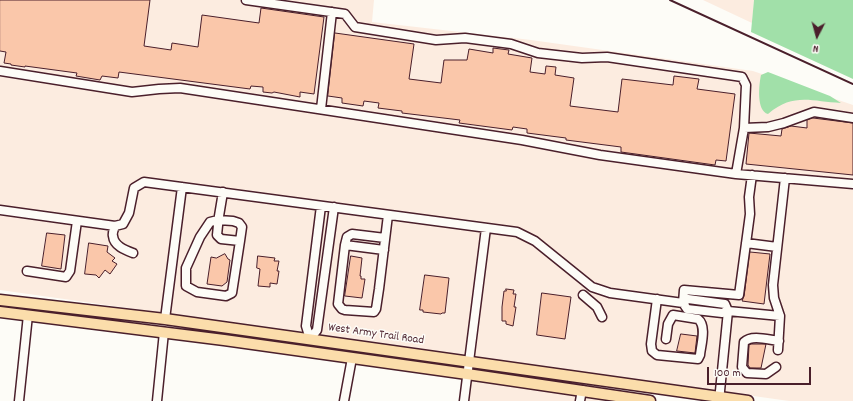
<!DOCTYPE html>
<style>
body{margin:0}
#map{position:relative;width:853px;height:401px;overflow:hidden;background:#fdfcf7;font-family:Dekko,sans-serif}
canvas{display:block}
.north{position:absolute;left:797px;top:16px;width:40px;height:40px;-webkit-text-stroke:3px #fdfcf7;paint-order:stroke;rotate:186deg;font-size:11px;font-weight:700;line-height:16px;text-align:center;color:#4a1f2b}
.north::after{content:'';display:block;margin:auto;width:14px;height:18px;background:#4a1f2b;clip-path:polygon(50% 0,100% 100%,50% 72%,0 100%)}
.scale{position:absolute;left:707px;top:367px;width:104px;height:18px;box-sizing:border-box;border:2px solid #4a1f2b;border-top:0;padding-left:5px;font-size:12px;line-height:14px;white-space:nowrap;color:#4a1f2b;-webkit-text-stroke:3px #fdfcf7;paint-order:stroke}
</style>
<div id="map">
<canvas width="853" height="401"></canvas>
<div class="north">N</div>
<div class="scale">100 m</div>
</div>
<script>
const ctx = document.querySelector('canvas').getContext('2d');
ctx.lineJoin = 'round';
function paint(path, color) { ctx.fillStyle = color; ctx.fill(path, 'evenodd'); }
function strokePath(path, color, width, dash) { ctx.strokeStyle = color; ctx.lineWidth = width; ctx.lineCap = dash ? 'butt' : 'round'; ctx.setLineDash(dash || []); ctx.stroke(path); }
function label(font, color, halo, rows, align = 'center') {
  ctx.font = font + ' Dekko,sans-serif'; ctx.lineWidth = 3; ctx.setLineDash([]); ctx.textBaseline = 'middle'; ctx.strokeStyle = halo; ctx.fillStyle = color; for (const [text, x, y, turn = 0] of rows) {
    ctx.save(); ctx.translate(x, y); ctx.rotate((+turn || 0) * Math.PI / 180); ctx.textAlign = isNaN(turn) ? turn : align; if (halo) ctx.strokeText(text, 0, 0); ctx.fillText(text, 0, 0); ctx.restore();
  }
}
paint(new Path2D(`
 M0 0H374L372 22 531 40 753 71 853 105V401H789L0 290Z
 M703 0H754L752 23Z
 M469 377 629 401H467Z`), '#fcece0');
paint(new Path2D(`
 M754 0H853V79L751 32Z
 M768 72 830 96 841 103C812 102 794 92 768 114 756 111 759 84 761 75Z`), '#a1e0a9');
const building = new Path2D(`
 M0 0H150L144 46 171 50 172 43 198 47 202 15 259 23 261 8 324 17 314 94 300 92V97L274 92 272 93 263 92V87L251 86 250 89 119 72 118 78 102 76 100 80 76 76 77 73 25 66V67L11 65V64L4 63 6 52 0 51Z
 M335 33 414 44 409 79 441 83 444 60H467L469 49 493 53V48L509 50 508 54 532 58 530 72 545 74 546 66 556 67 555 75 574 78 570 106 618 112 622 79 673 85 674 76 699 79 697 89 735 94 726 161 716 160 715 165 621 152V147L566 140V138L527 133V129L513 127 512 130 459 123 460 120 402 113V111L378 108 379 103 364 101 363 106 342 103V98L328 96Z
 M813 118 853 123V175L746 164 749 133 781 136 782 129 791 126 807 128V120Z
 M47 233 65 235 61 269 42 266Z
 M89 243 108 246 107 252 115 258 112 261 117 264 110 274 105 270 99 278 96 275 85 274Z
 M750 252 770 254 764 304 742 301 744 296Z
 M225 254 228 259 230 260 227 282 222 286 207 284 211 257 216 258Z
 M258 256 275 258 274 261H279L277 271H279L277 284 270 283V287L258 286 260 269 257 268Z
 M351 256 362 258 360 276H361V279H365L362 298 345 296Z
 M425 275 449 278 445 313H442L441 314 423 312V310H420Z
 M506 289 514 290 513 294H516L514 307H516L513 326 506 324V321H502V307L504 291H506Z
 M542 293 571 297 565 339 537 335Z
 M681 334 697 336 695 353 677 351Z
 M752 344H766L761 368H750L748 365 749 345Z`);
paint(building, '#fac7aa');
strokePath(building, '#4a1f2b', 1);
const minor = new Path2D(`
 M246 0 345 14 355 27 436 40 465 38 511 44 538 53 582 58 607 57 742 77 746 85 744 128 736 174
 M0 71 132 92 159 89 180 88 522 140 600 155 736 174 853 184
 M321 109 332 12
 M744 128 768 127 784 123 814 112 853 118
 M752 175 749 197 750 214 739 295 684 290 683 303 687 309 722 313 728 311 780 316
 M223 192 219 216 217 235 221 239 240 241 242 227 239 223 233 221 218 220 210 222 200 237 186 268V286L197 292 226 296 232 293 240 241
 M0 210 115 226 123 224 129 213 134 188 144 182 517 232 535 241 592 287 610 293 683 303 688 299 725 304 728 311 719 401
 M115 226C114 229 112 233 113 236 114 246 125 250 133 253
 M746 243 777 247
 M345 245 338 304 342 309 345 310 374 312 376 309 379 289 388 215
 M384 250 345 245 347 237 352 234 385 238
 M27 271 66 277 70 271 77 221
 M583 295 597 307 602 317
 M657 299 651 344 652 351 657 355 698 359 700 355C701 345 707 326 698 319L673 315 668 324 666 339
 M165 319 182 187
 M310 339 317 330 334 207
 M310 339 306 326 321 206
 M778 350 780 316 774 298 773 285 785 178
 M776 367 766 374 747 373 742 367 744 342C752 334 769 340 779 341
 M19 401 28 315
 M157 401 164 332
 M344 401 352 358
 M464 401 486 228
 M580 401 582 390`);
const major = new Path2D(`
 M0 300 165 319 748 401
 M0 312 224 340 467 374 650 401`);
strokePath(minor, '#4a1f2b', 11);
strokePath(major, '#4a1f2b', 13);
strokePath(minor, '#fdfcf7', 8);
strokePath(major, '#fbddab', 10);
strokePath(new Path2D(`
 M670 0 853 84`), '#4a1f2b', 2);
label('12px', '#4a1f2b', '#fdfcf7', [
 ["West Army Trail Road",376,335,8]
]);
</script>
